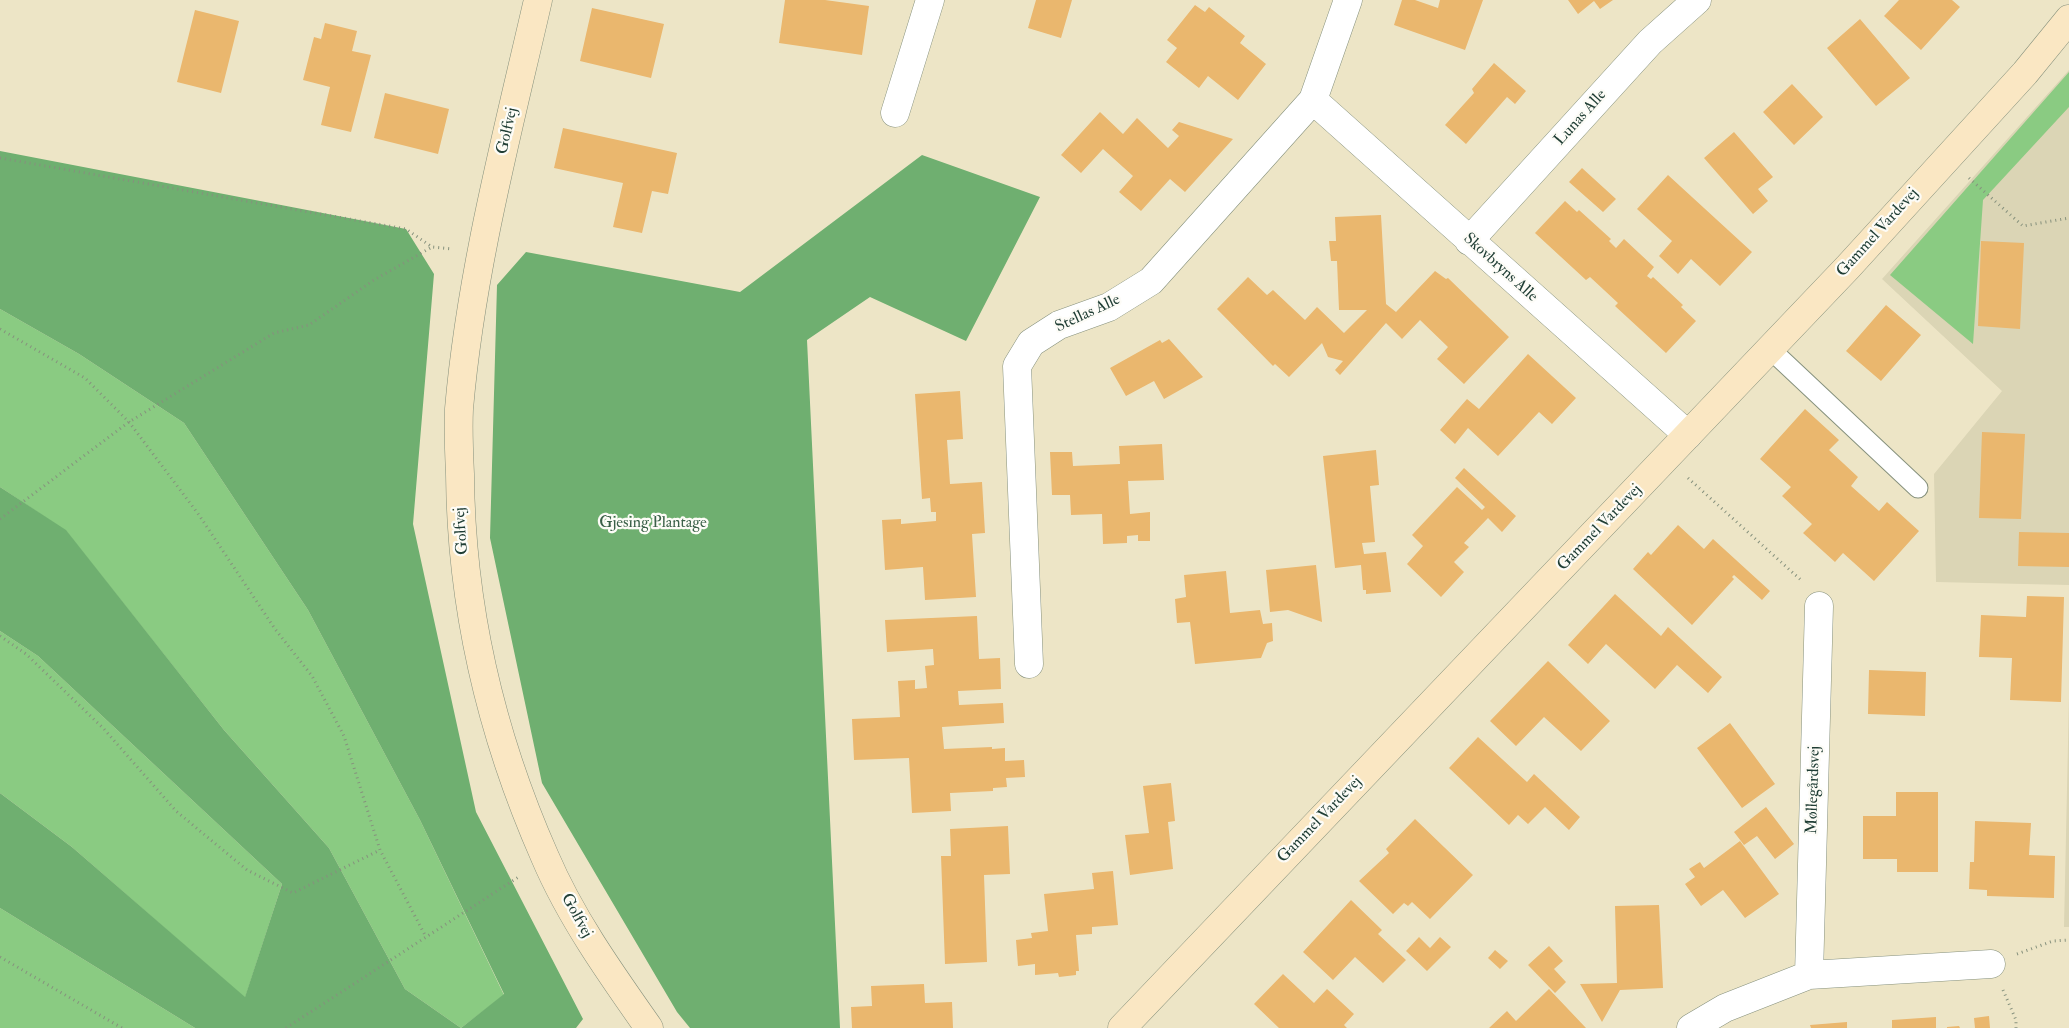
<!DOCTYPE html>
<meta charset="utf-8">
<style>
body{margin:0}
canvas{display:block;background:#ede5c6}
</style>
<canvas width="2069" height="1028"></canvas>
<script>
const ctx = document.querySelector('canvas').getContext('2d');
ctx.lineJoin = 'round';
function paint(path, color) { ctx.fillStyle = color; ctx.fill(path, 'evenodd'); }
function strokePath(path, color, width, dash) { ctx.strokeStyle = color; ctx.lineWidth = width; ctx.lineCap = dash ? 'butt' : 'round'; ctx.setLineDash(dash || []); ctx.stroke(path); }
function label(font, color, halo, rows, align = 'center') {
  ctx.font = font + ' "IM FELL Double Pica",serif'; ctx.lineWidth = 4.5; ctx.setLineDash([]); ctx.textBaseline = 'middle'; ctx.strokeStyle = halo; ctx.fillStyle = color; for (const [text, x, y, turn = 0] of rows) {
    ctx.save(); ctx.translate(x, y); ctx.rotate((+turn || 0) * Math.PI / 180); ctx.textAlign = isNaN(turn) ? turn : align; if (halo) ctx.strokeText(text, 0, 0); ctx.fillText(text, 0, 0); ctx.restore();
  }
}
paint(new Path2D(`
 M2069 70V585L1936 582 1934 474 2002 391 1882 279Z
 M2069 697V927H2064Z`), '#dbd5b5');
paint(new Path2D(`
 M2069 72V107L1983 200 1973 344 1890 275Z
 M0 309 79 354 184 423 308 610 420 820 504 995 461 1028 405 989 329 848 224 730 66 531 0 487Z
 M0 631 38 656 282 884 245 998 72 847 0 793Z
 M0 908 195 1028H0Z`), '#8acb82');
paint(new Path2D(`
 M0 151 406 229 434 274 413 524 476 812 583 1019 576 1028H195L0 908V793L72 847 245 997 282 884 38 656 0 631V487L66 530 224 730 329 848 405 989 461 1028 504 994 420 820 308 610 184 423 79 354 0 309Z
 M922 155 1040 197 966 341 870 297 807 340 840 1028H690L677 1012 542 783 490 538 497 285 526 252 740 292Z`), '#6faf70');
paint(new Path2D(`
 M785 0H825L869 6 862 55 779 43Z
 M1036 0H1072L1061 38 1028 28Z
 M1402 0H1415L1438 8 1440 0H1483L1465 50 1394 25Z
 M1568 0H1613L1600 9 1594 1 1578 14Z
 M1899 0H1952L1960 7 1921 50 1884 16Z
 M1195 5 1205 12 1209 7 1245 36 1240 43 1266 64 1238 100 1208 76 1199 88 1166 62 1177 48 1167 40Z
 M592 8 664 24 651 78 580 61Z
 M195 10 239 21 221 93 177 82Z
 M1860 19 1910 78 1876 106 1827 48Z
 M325 23 357 31 352 51 371 55 351 132 321 125 330 87 303 80 314 37 321 39Z
 M1494 63 1526 91 1515 104 1507 97 1466 144 1445 125 1474 93 1472 89Z
 M1792 84 1823 117 1794 145 1763 112Z
 M385 93 449 109 438 154 374 138Z
 M1100 112 1123 134 1137 118 1168 148 1179 136 1172 130 1179 122 1233 139 1185 192 1170 179 1141 211 1119 192 1133 176 1103 149 1081 173 1061 155Z
 M563 128 677 153 668 194 652 191 642 233 613 227 623 183 554 168Z
 M1734 132 1773 177 1758 189 1768 201 1753 214 1704 158Z
 M1582 168 1616 199 1603 212 1569 182Z
 M1668 175 1752 252 1720 286 1691 259 1678 274 1659 256 1672 241 1637 209Z
 M1565 201 1577 212 1579 210 1611 239 1609 241 1616 248 1624 239 1654 267 1647 276 1651 279 1653 277 1683 305 1681 307 1696 321 1666 353 1615 306 1618 303 1590 277 1586 280 1535 233Z
 M1381 215 1386 304 1396 312 1435 271 1446 279 1448 278 1509 337 1464 384 1437 359 1448 347 1420 320 1402 339 1386 323 1340 375 1335 370 1343 361 1328 357 1322 343 1289 377 1275 364 1273 366 1217 309 1248 277 1267 295 1273 290 1305 320 1317 307 1344 333 1367 310H1339L1337 261H1331L1329 241H1336L1335 217Z
 M1981 241 2024 243 2020 329 1978 326Z
 M1886 305 1921 335 1881 381 1846 351Z
 M1169 339 1203 377 1164 399 1154 381 1126 396 1110 368 1160 340 1162 343Z
 M1528 354 1576 398 1552 424 1539 412 1498 456 1468 428 1455 444 1440 430 1467 399 1479 409Z
 M960 391 963 439 947 440 950 484 982 482 985 533 972 534 976 597 925 600 923 567 885 570 882 520 901 519V524L936 521V512H931L930 498 922 499 915 394Z
 M1805 409 1839 440 1829 450 1858 477 1851 486 1879 511 1887 502 1919 531 1874 581 1843 553 1835 562 1803 533 1812 524 1782 496 1791 487 1760 459Z
 M1982 432 2025 434 2021 519 1979 518Z
 M1162 444 1164 480 1128 481 1130 514 1150 512V541H1138V535L1127 536V543L1103 544 1102 514 1071 515 1070 495H1052L1050 452H1072L1073 466 1120 464 1119 446Z
 M1376 450 1379 485 1370 486 1375 542 1362 543 1364 554 1386 552 1391 592 1366 594V590H1363L1361 565 1335 568 1323 456Z
 M1464 468 1516 516 1502 532 1488 518 1464 543 1469 547 1454 562 1464 572 1441 597 1407 564 1423 546 1412 535 1457 487 1482 510 1485 507 1455 478Z
 M1678 525 1704 549 1713 539 1770 591 1762 600 1734 575 1732 577 1734 579 1692 625 1633 569 1648 552 1651 555Z
 M2019 532 2069 533V567L2018 566Z
 M1316 565 1322 622 1288 610 1270 612 1266 570Z
 M1226 571 1230 613 1260 610 1263 624 1272 623 1273 641 1267 643 1261 658 1195 664 1190 622 1177 623 1175 599 1186 597 1184 575Z
 M1615 594 1661 636 1668 627 1722 677 1708 693 1677 665 1655 689 1606 644 1588 664 1568 645Z
 M2027 596 2064 597 2061 702 2010 700 2012 658 1979 657 1981 615 2026 617Z
 M977 616 979 659 1000 658 1001 689 958 691 959 705 1003 703 1004 723 942 727 944 749 992 747V749L1005 748V761L1024 760 1025 777 1006 778 1007 787 993 788V791L950 793 951 811 912 813 909 758 854 760 852 719 900 717 898 681 915 680V689L927 688 925 666 934 665 933 649 887 652 885 620Z
 M1548 661 1610 721 1581 751 1544 717 1516 746 1490 721Z
 M1869 670 1926 672 1925 716 1868 714Z
 M1730 723 1775 784 1742 808 1697 748Z
 M1478 737 1527 782 1534 774 1580 817 1569 830 1545 807 1528 824 1518 815 1509 825 1449 768Z
 M1171 783 1175 821 1168 822 1173 869 1130 875 1125 835 1149 833 1143 786Z
 M1896 792H1938V872H1897V859H1863V816H1896Z
 M1766 807 1794 844 1775 859 1757 836 1744 845 1734 832Z
 M1415 819 1473 875 1430 919 1412 902 1408 906 1404 903 1393 914 1359 881 1389 853 1386 849Z
 M1975 821 2031 823 2029 855 2055 856 2054 898 1987 896V890L1969 889 1970 862H1974Z
 M1008 826 1010 874 984 875 987 962 945 964 941 856H951L950 829Z
 M1740 841 1779 894 1745 918 1723 890 1701 906 1685 884 1695 877 1689 869 1700 862 1704 868Z
 M1113 871 1118 925 1092 927V934L1076 935 1079 971H1076V975L1059 977 1058 973 1035 975V964L1018 966 1016 940 1032 938 1031 933 1048 931 1044 894 1094 889 1092 873Z
 M1351 900 1382 930 1378 934 1406 960 1383 983 1355 957 1333 980 1303 952Z
 M1659 905 1663 988 1620 990 1602 1022 1580 984 1617 983 1615 906Z
 M1419 937 1430 948 1440 937 1451 947 1427 971 1406 951Z
 M1549 946 1563 961 1554 969 1566 982 1555 993 1528 965Z
 M1495 950 1508 961 1500 969 1488 958Z
 M1283 974 1314 1003 1327 989 1354 1014 1344 1025 1347 1028H1279L1254 1004Z
 M924 984 925 1003 952 1002 953 1028H852L851 1007 872 1006 871 986Z
 M1549 989 1586 1028H1489L1507 1011 1516 1021Z
 M1989 1016 1990 1028H1975L1974 1018Z
 M1936 1017V1028H1892V1020Z
 M1847 1022V1028H1811L1810 1025Z
 M1959 1026 1960 1028H1947V1027Z`), '#eab76e');
const lane = new Path2D(`
 M1769 348 1918 488`);
const street = new Path2D(`
 M1313 100 1688 435
 M895 113 930 0
 M1469 241 1650 42 1697 0
 M1029 664 1017 366 1031 343 1059 325 1109 307 1151 281 1313 100 1348 0
 M1809 975 1819 606
 M1691 1028 1725 1008 1809 975 1991 964`);
const secondary = new Path2D(`
 M538 0C507 135 471 270 459 409 458 430 459 453 460 474 461 608 491 735 545 857 571 918 611 974 649 1028
 M1122 1028 1848 267 2025 73 2069 19`);
strokePath(lane, '#86917d', 21);
strokePath(street, '#86917d', 29);
strokePath(secondary, '#86917d', 29);
strokePath(new Path2D(`
 M0 158 406 229 432 247 453 249
 M1969 178 2023 226 2069 218
 M0 329 85 378 129 422 199 515 275 629 312 676 344 736 380 850 426 937
 M1688 478 1802 581
 M0 519 129 422 274 333 309 325 374 280 432 247
 M0 636 26 654 104 729 176 811 247 870 293 893 380 850
 M2017 954 2053 941 2069 940
 M0 957 122 1028
 M2003 990 2016 1020V1028
 M286 1028 520 876`), '#86917d', 3, [1, 4]);
strokePath(lane, '#fff', 19);
strokePath(street, '#fff', 28);
strokePath(secondary, '#fae7c3', 28);
label('16px', '#1f3d34', '#fdfcf7', [
 ["Lunas Alle",1581,118,-48],
 ["Golfvej",508,131,-77],
 ["Gammel Vardevej",1878,233,-48],
 ["Skovbryns Alle",1500,268,42],
 ["Stellas Alle",1088,314,-25],
 ["Gammel Vardevej",1600,528,-46],
 ["Golfvej",462,531,-94],
 ["Møllegårdsvej",1814,790,-88],
 ["Gammel Vardevej",1320,820,-46],
 ["Golfvej",576,916,61]
]);
label('16px', '#3a6048', '#fdfcf7', [
 ["Gjesing Plantage",653,524]
]);
</script>
